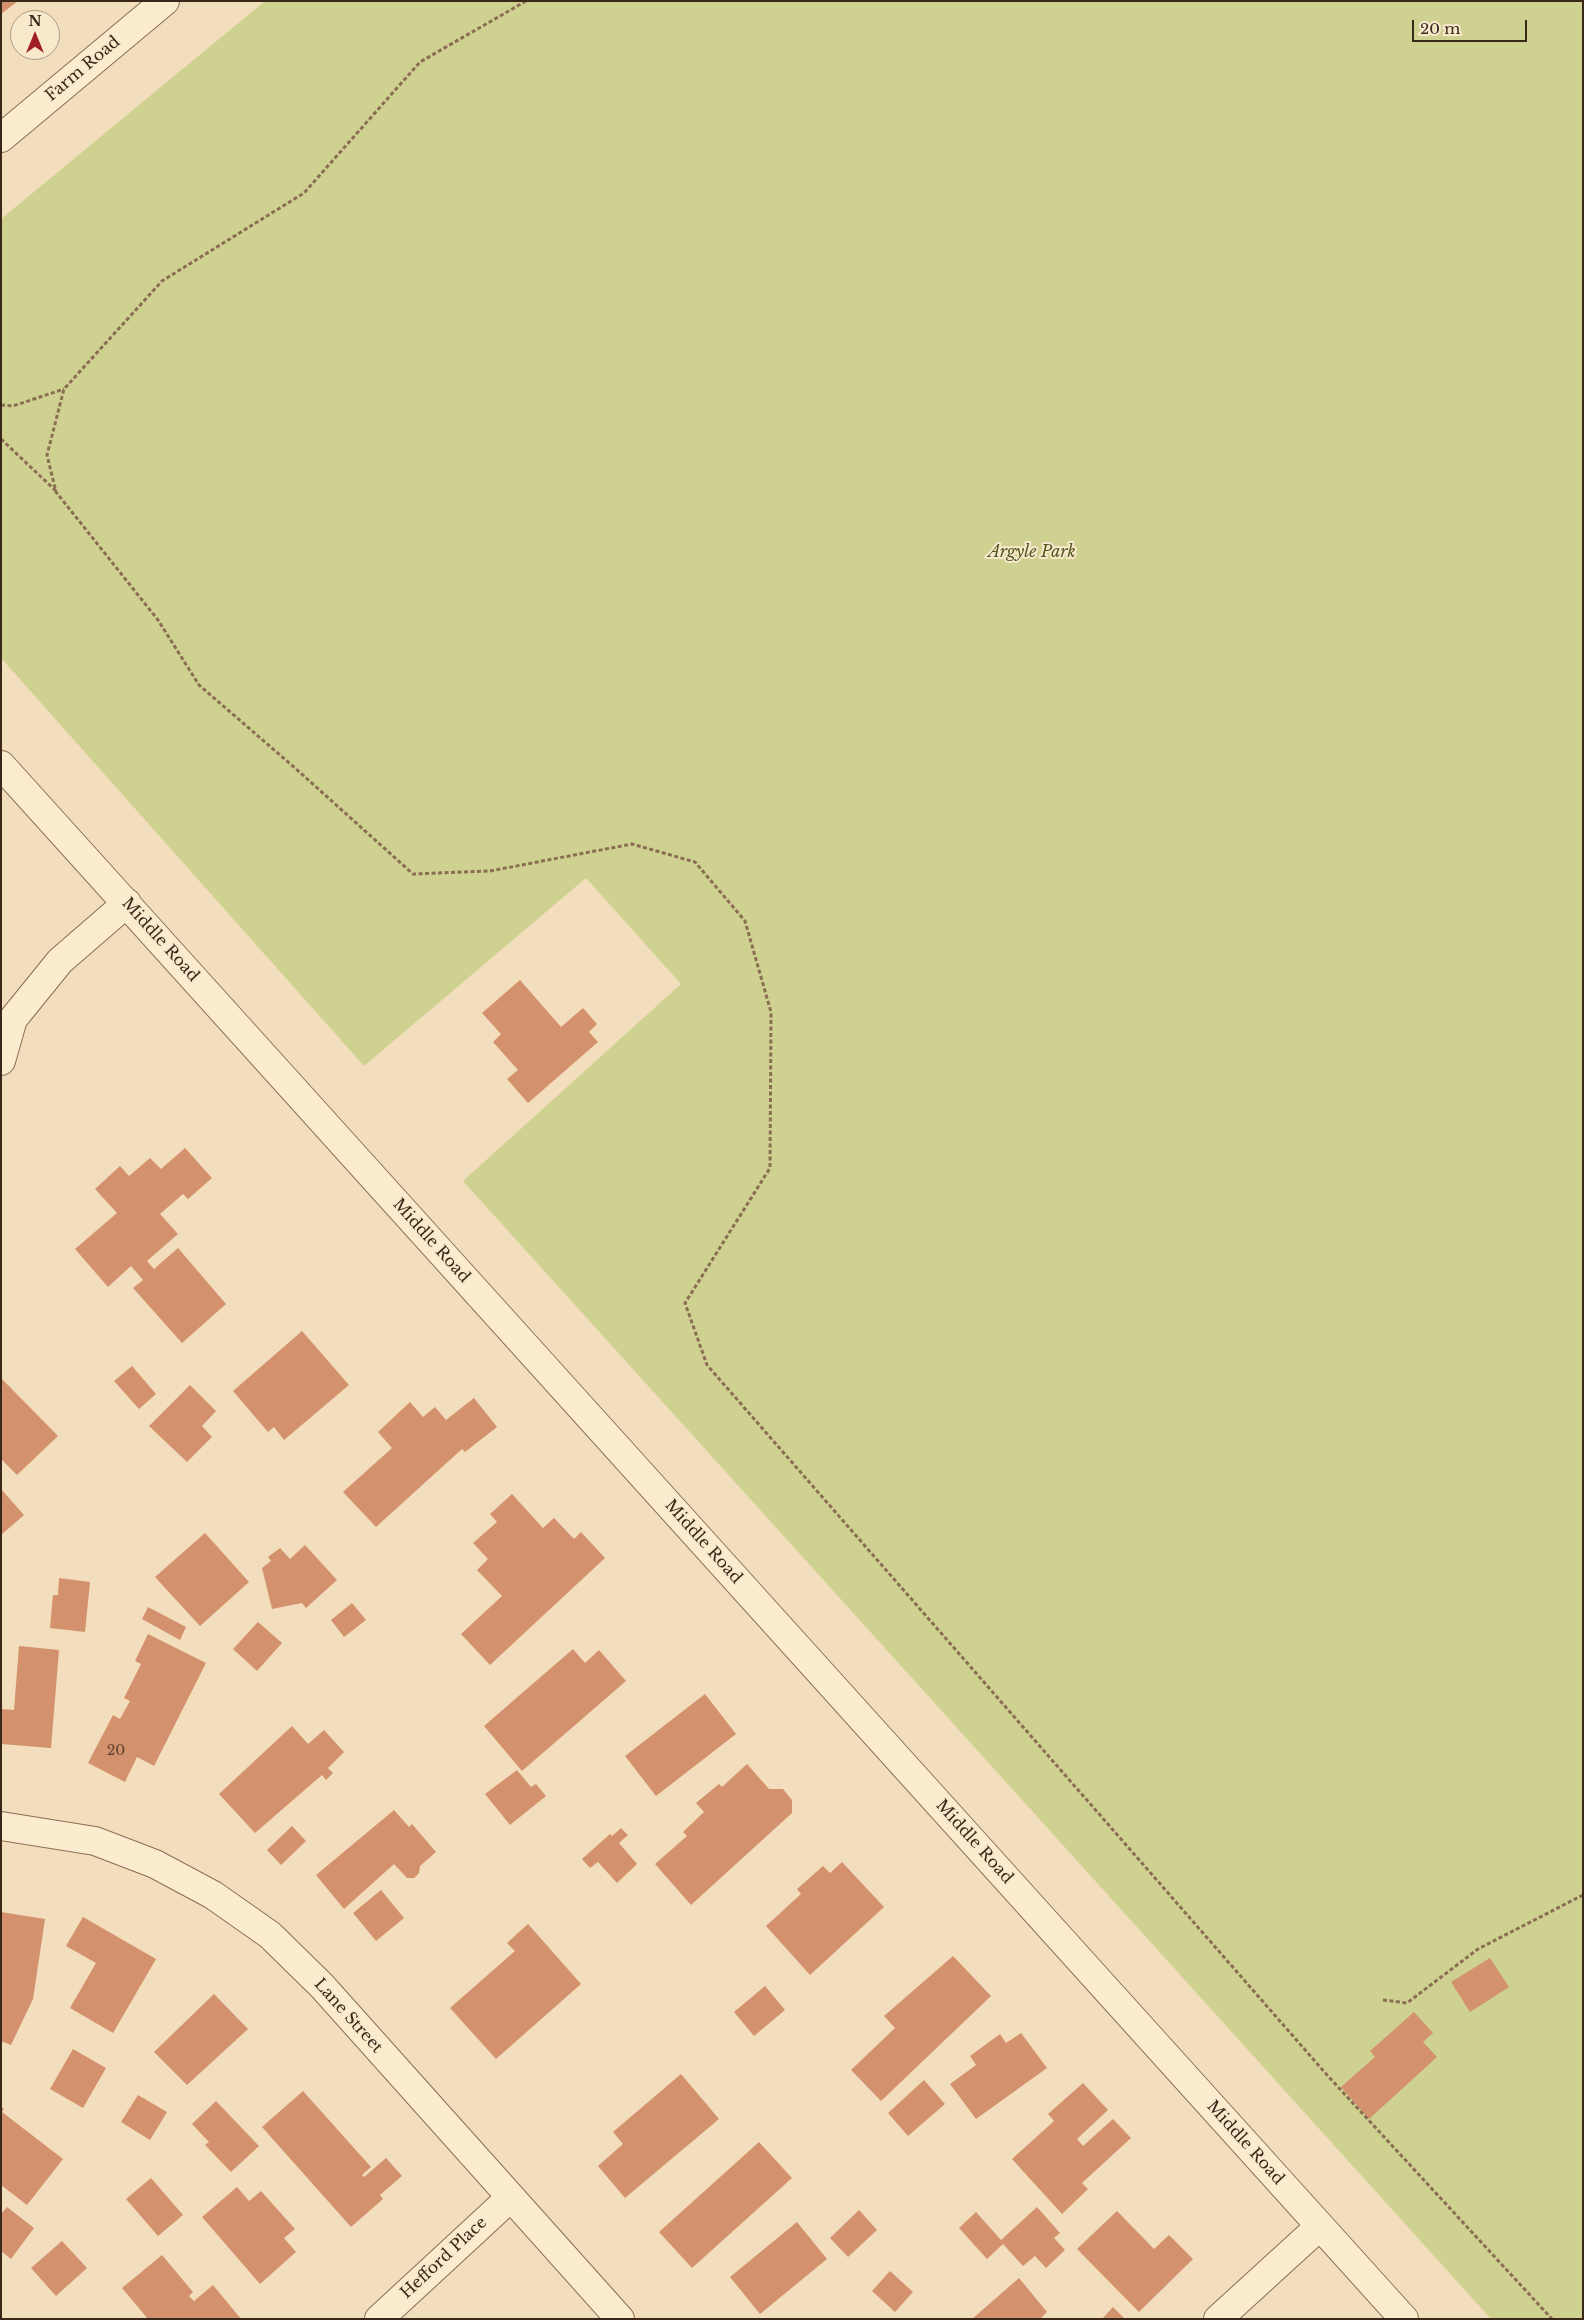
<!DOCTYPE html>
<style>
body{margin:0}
#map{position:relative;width:1584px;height:2320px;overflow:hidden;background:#f2debc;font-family:"Libre Baskerville",serif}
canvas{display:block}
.frame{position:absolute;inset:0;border:2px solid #39271a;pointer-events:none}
.north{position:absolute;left:10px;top:10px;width:50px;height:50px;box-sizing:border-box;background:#f9e9cc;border:1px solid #ac9b85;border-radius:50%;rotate:0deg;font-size:14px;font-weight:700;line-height:20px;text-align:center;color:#39271a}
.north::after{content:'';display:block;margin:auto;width:18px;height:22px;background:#a01e28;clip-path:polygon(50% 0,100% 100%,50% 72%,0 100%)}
.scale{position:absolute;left:1412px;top:20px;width:115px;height:22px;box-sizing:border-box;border:2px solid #39271a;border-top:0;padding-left:6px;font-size:15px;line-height:18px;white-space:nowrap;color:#39271a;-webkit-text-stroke:4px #f9e9cc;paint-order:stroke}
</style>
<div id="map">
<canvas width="1584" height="2320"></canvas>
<div class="frame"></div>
<div class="north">N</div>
<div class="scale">20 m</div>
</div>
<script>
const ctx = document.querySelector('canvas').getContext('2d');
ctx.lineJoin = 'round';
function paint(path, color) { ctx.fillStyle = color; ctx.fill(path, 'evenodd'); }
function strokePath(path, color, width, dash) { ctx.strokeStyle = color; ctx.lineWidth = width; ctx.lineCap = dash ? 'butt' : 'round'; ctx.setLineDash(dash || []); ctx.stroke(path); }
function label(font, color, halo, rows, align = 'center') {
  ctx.font = font + ' "Libre Baskerville",serif'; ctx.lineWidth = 4; ctx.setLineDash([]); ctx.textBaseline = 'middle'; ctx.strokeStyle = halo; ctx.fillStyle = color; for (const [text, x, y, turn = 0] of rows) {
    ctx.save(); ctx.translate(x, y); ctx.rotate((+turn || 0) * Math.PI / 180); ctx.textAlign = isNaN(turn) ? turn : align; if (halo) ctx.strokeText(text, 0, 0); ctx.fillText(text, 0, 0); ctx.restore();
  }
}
paint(new Path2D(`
 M265 1H1583V2319H1491L463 1181 681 984 586 878 364 1066 1 658V219Z`), '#ced18f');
paint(new Path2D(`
 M1 1H18L1 14Z
 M520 980 561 1027 583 1008 597 1024 589 1032 598 1042 528 1103 507 1079 518 1070 493 1042 501 1034 482 1013Z
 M185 1148 212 1178 188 1199 183 1194 160 1214 178 1234 147 1261 154 1269 178 1248 226 1304 182 1343 133 1288 143 1280 131 1266 108 1287 75 1249 117 1213 95 1189 120 1166 129 1176 150 1158 161 1169Z
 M302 1331 349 1385 284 1440 274 1427 268 1432 233 1391Z
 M132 1366 156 1394 139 1409 114 1381Z
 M1 1378 58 1436 17 1475 1 1459Z
 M190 1385 216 1411 202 1426 212 1437 187 1462 149 1426Z
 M474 1398 497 1427 465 1452 462 1449 376 1527 343 1492 392 1448 378 1432 410 1402 423 1417 435 1407 446 1420Z
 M1 1489 24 1515 1 1535Z
 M512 1494 543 1528 554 1518 574 1539 581 1532 605 1558 490 1665 461 1634 502 1596 477 1570 488 1559 473 1543 497 1522 490 1514Z
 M205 1533 249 1582 200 1626 155 1577Z
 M305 1545 337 1580 306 1608 302 1603 272 1609 262 1568 271 1561 268 1557 280 1548 290 1559Z
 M59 1578 90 1582 85 1632 50 1628 53 1595H58Z
 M352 1603 366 1620 344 1637 331 1620Z
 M148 1607 186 1627 180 1640 142 1619Z
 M258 1622 282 1643 257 1671 233 1649Z
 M148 1634 206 1663 154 1766 137 1757 125 1782 88 1763 113 1715 120 1719 130 1701 124 1698 141 1664 135 1661Z
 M19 1646 59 1650 51 1748 1 1744V1709L14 1710Z
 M573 1649 585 1663 599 1650 626 1681 522 1771 484 1726Z
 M705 1694 736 1734 656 1796 625 1756Z
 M292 1726 308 1744 324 1730 344 1752 328 1768 333 1773 326 1780 322 1775 255 1833 219 1794Z
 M747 1764 769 1789H783L792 1800V1813L691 1905 655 1864 687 1836 683 1832 704 1812 696 1803 719 1784 722 1787Z
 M517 1770 531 1787 536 1784 546 1796 510 1825 485 1794Z
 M394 1810 409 1827 412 1824 436 1852 420 1866 419 1873 414 1878H407L394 1864 344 1909 316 1875Z
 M292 1826 306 1841 281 1865 267 1850Z
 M621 1828 628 1835 619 1843 637 1864 617 1883 598 1862 590 1868 582 1859 610 1834 612 1836Z
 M842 1862 884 1907 810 1975 766 1926 801 1894 797 1889 823 1866 830 1873Z
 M381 1890 404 1918 376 1941 353 1913Z
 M1 1912 45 1919 33 1999 11 2045 1 2041Z
 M83 1917 156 1959 113 2033 70 2008 96 1963 66 1946Z
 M528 1924 581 1984 496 2059 450 2008 515 1951 507 1943Z
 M953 1956 991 1996 881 2101 851 2070 895 2028 884 2016Z
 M1490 1958 1509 1987 1470 2012 1451 1982Z
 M765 1986 785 2010 754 2036 734 2012Z
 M214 1994 248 2029 187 2085 154 2052Z
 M1414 2012 1433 2033 1423 2042 1437 2057 1369 2119 1341 2087 1375 2057 1370 2051Z
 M1021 2033 1047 2068 976 2119 950 2084 976 2065 970 2056 1000 2034 1006 2043Z
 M73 2049 106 2068 83 2108 50 2089Z
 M681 2074 719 2119 625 2198 598 2166 623 2144 613 2132Z
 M924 2080 945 2104 908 2136 888 2113Z
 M1083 2083 1108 2110 1077 2139 1083 2146 1113 2119 1131 2138 1082 2183 1088 2189 1062 2214 1012 2159 1054 2121 1048 2114Z
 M303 2091 371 2167 362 2175 364 2177 386 2158 402 2176 380 2195 383 2199 351 2227 262 2127Z
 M138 2095 167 2112 150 2140 121 2122Z
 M216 2101 259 2146 231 2172 205 2145 209 2142 192 2124Z
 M1 2107 4 2109 2 2112 63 2159 27 2205 1 2185Z
 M759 2142 792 2178 692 2268 659 2232Z
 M151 2178 183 2215 158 2236 126 2199Z
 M237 2187 249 2201 261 2191 295 2229 284 2238 296 2252 260 2284 202 2217Z
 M7 2207 34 2228 11 2259 1 2251V2214Z
 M1037 2207 1060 2233 1054 2238 1065 2250 1046 2268 1035 2256 1023 2266 1003 2244 987 2259 959 2228 976 2212 1001 2240Z
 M859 2210 877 2230 848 2257 830 2238Z
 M1117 2211 1154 2249 1169 2235 1193 2259 1139 2312 1077 2249Z
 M797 2222 827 2259 760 2314 730 2277Z
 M62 2241 87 2268 56 2296 31 2268Z
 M162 2255 193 2292 189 2296 194 2301 213 2285 241 2319H148L122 2288Z
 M890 2271 913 2292 895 2312 872 2291Z
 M1019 2278 1047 2312 1040 2319H972Z
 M1113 2307 1125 2319H1102Z`), '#d4916d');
const minor = new Path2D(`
 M1 138 165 1
 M1 765 1404 2319
 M1 1061 13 1019 60 961 127 903
 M1 1826 95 1841 155 1864 213 1895 270 1935 322 1986 620 2319
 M379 2319 510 2198
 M1218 2319 1320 2226`);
strokePath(minor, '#8b6d54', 30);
strokePath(new Path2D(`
 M526 1 420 62 304 193 162 281 64 389 47 455 56 492 158 620 199 685 295 768 413 874 490 871 632 844 695 862 745 921 771 1012 770 1168 685 1303 707 1365 1327 2075 1552 2319
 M1 405 13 406 64 389
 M1 439 56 491
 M1383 2000 1407 2003 1478 1949 1583 1895`), '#8b6d54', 3, [4, 2.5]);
strokePath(minor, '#fceccf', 28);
label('14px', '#60422f', null, [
 ["20",116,1751]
]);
label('16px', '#39271a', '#f9e9cc', [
 ["Farm Road",83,69,-40],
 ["Middle Road",160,940,48],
 ["Middle Road",431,1241,48],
 ["Middle Road",703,1542,48],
 ["Middle Road",974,1842,48],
 ["Lane Street",348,2016,48],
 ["Middle Road",1245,2143,48],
 ["Hefford Place",444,2258,-43]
]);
label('italic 16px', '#4d571e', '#f9e9cc', [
 ["Argyle Park",1032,552]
]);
</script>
